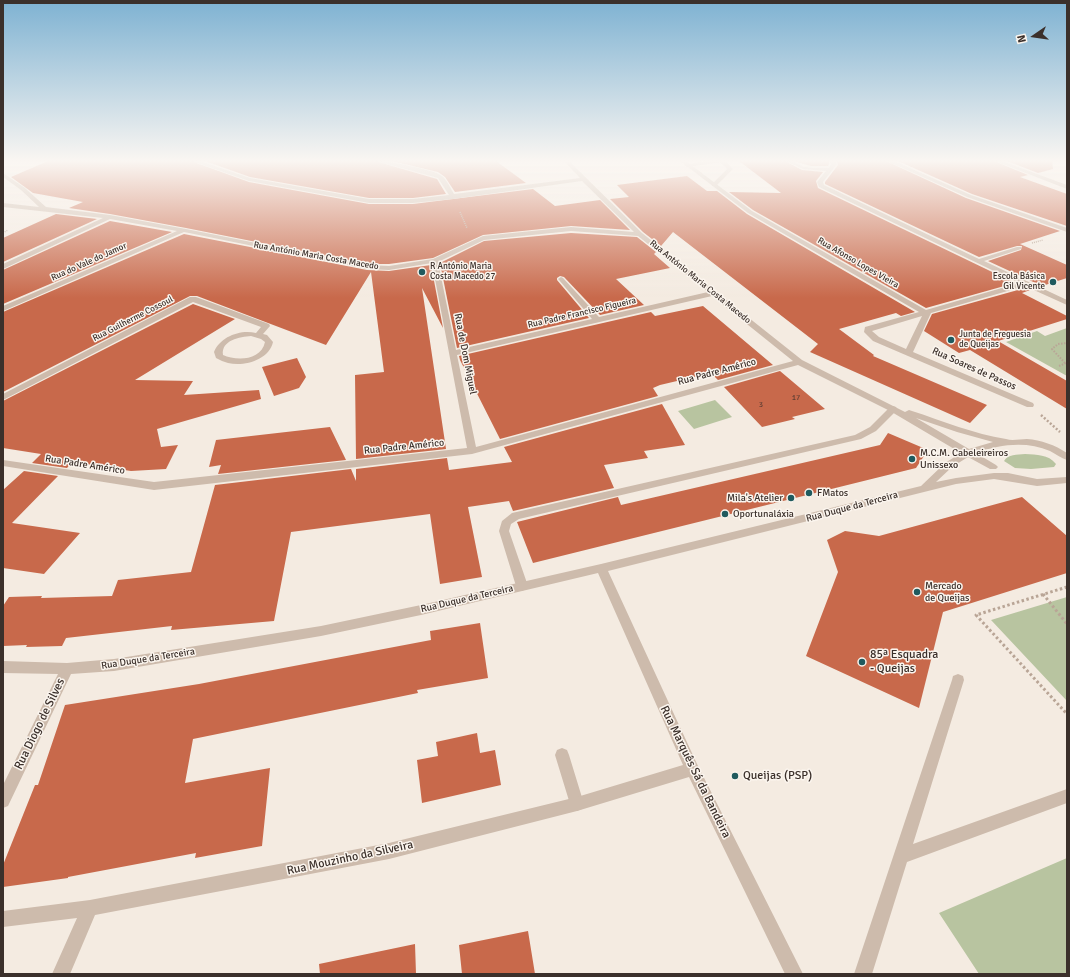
<!DOCTYPE html>
<meta charset="utf-8">
<style>
body{margin:0}
#map{position:relative;width:1070px;height:977px;overflow:hidden;background:#f4ebe1;font-family:Signika,sans-serif}
canvas{display:block}
.frame{position:absolute;inset:0;border:4px solid #3b302b;pointer-events:none}
.north{position:absolute;left:1014px;top:16px;width:40px;height:40px;-webkit-text-stroke:3px #fbf5ee;paint-order:stroke;rotate:257deg;font-size:11px;font-weight:700;line-height:16px;text-align:center;color:#3b302b}
.north::after{content:'';display:block;margin:auto;width:14px;height:18px;background:#3b302b;clip-path:polygon(50% 0,100% 100%,50% 72%,0 100%)}
</style>
<div id="map">
<canvas width="1070" height="977"></canvas>
<div class="frame"></div>
<div class="north">N</div>
</div>
<script>
const ctx = document.querySelector('canvas').getContext('2d');
ctx.lineJoin = 'round';
function paint(path, color) { ctx.fillStyle = color; ctx.fill(path, 'evenodd'); }
function strokePath(path, color, width, dash) { ctx.strokeStyle = color; ctx.lineWidth = width; ctx.lineCap = dash ? 'butt' : 'round'; ctx.setLineDash(dash || []); ctx.stroke(path); }
function label(font, color, halo, rows, align = 'center') {
  ctx.font = font + ' Signika,sans-serif'; ctx.lineWidth = 3; ctx.setLineDash([]); ctx.textBaseline = 'middle'; ctx.strokeStyle = halo; ctx.fillStyle = color; for (const [text, x, y, turn = 0] of rows) {
    ctx.save(); ctx.translate(x, y); ctx.rotate((+turn || 0) * Math.PI / 180); ctx.textAlign = isNaN(turn) ? turn : align; if (halo) ctx.strokeText(text, 0, 0); ctx.fillText(text, 0, 0); ctx.restore();
  }
}
paint(new Path2D(`
 M1067 328V376L1006 342 1037 331 1045 336Z
 M715 400 732 417 694 429 678 411Z
 M1025 454C1037 455 1048 454 1056 464L1054 467 1031 469 1015 468 1004 461C1008 454 1017 455 1025 454Z
 M1067 597V701L991 620Z
 M1067 858V974H979L939 913Z`), '#b8c4a0');
paint(new Path2D(`
 M48 161H191L249 182 369 204H413L533 189 555 206 600 200 630 230 571 226 483 235 433 258 389 264H367L186 228 110 214 69 208 83 202 33 193 11 177Z
 M205 161H375L437 179 446 194 413 198H369L250 177Z
 M392 161H496L526 183 455 192 445 177 438 172Z
 M739 161H785L802 170 823 172 816 181 818 188 1015 283 926 308 753 210 729 192 781 193Z
 M794 161H829V164L828 166H811Z
 M837 161H886L966 198 1060 231 1020 244 1067 265V278L1042 286 988 261 1021 250 1022 246H1017L979 257 825 184V182L838 165Z
 M898 161H994L1028 175 1020 177 1067 194V226L972 194Z
 M1007 161H1052L1053 169 1038 173Z
 M687 176 707 191H717L747 214 915 312 901 316 896 313 839 329 874 355 873 356 987 405 970 423 810 352 818 344 673 232 661 246 643 232 610 199 629 197 617 185Z
 M56 214 97 219 3 262V238Z
 M110 221 172 232 3 304V270Z
 M571 233 637 237 656 252 654 254 670 268 616 279 644 305 600 315 564 277 560 276 557 278V280L589 318 457 348 440 263 484 241Z
 M184 234 367 270 389 271 431 265 443 328 422 288 446 449 356 459 355 375 384 372 371 272 326 345 197 296H190L3 392V312Z
 M1025 288 1030 290 1022 293 1067 316V319L998 341 1067 381V409L970 350 959 353 924 331 932 314Z
 M193 304 235 319 135 380 193 381 184 395 259 390 261 399 157 429 161 447 178 445 166 469 131 471 72 462 67 468 32 463 41 454 3 448V401Z
 M703 306 773 365 718 380 711 373 660 385 653 388 658 396 500 439 460 360 459 356 651 312 655 316Z
 M297 358 306 377 299 388 274 396 262 367Z
 M780 371 825 409 792 417 795 419 762 427 724 387Z
 M662 404 685 445 644 451 648 458 604 465 614 488 513 511 509 501 468 507 482 577 440 584 430 514 291 532 274 621 171 630 172 626 66 638 62 646 26 647 27 645 3 646V606L9 597 42 596 41 598 112 596 118 580 191 572 215 485 351 469 356 481V469L447 458 449 470 512 462 504 447Z
 M330 427 346 460 218 474 221 465 209 467 216 440Z
 M888 433 928 450 916 468 533 563 517 522 618 497 621 505 880 445Z
 M24 471 58 476 12 523 80 533 44 574 3 568V490Z
 M1022 497 1067 536V573L943 612 919 708 806 656 838 572 827 540 845 531 879 536Z
 M480 623 488 678 417 690 418 693 193 739 185 783 270 768 262 846 195 858 196 853 68 877V878L3 887V865L35 785H38L65 705 199 684 431 640 430 631Z
 M477 733 480 753 495 750 501 785 422 803 417 760 438 756 436 742Z
 M528 931 535 974H462L459 945Z
 M415 944 416 974H320L319 964Z`), '#c8694b');
strokePath(new Path2D(`
 M460 212 467 228
 M3 233 8 230
 M1032 243 1043 240`), '#b9a596', 1.5, [1, 1]);
strokePath(new Path2D(`
 M1065 363 1052 349 1058 344 1067 343
 M1059 366 1066 363`), '#b9a596', 2, [1.5, 1.5]);
strokePath(new Path2D(`
 M1041 415 1060 432`), '#b9a596', 2.5, [2, 2]);
strokePath(new Path2D(`
 M1067 587 976 615 1067 714
 M1043 594 1067 624`), '#b9a596', 3, [2.5, 2.5]);
paint(new Path2D(`
 M705 161H725L733 169 716 186H712V184L727 169 720 162 687 167 684 165Z
 M893 406 896 407 897 409 896 411 876 431 861 439 519 519 511 524 509 531 528 586 526 589 522 591 518 589 516 586 499 531 502 521 512 513 855 435 870 427 890 407Z
 M958 674 963 676 964 680 913 844 1067 789V803L907 862 872 974H854L952 680 953 676Z
 M562 748 567 750 569 755 584 804 582 809 577 811 572 809 570 804 555 755 557 750Z`), '#cdbbac');
paint(new Path2D(`
 M192 161H200L250 178 369 199H413L449 195 438 178 376 161C387 161 433 169 442 176 447 180 451 189 454 194L580 178 564 161H569L642 233 802 360 905 412 909 410 912 411C943 421 974 434 1006 439 1012 441 1020 439 1027 439 1041 440 1055 445 1067 453V460C1061 458 1056 454 1050 451 1027 441 1000 444 976 453L996 465 998 467 996 469H990L968 457 952 467 936 482 956 478 994 473H1008L1037 479 1067 477V483L1037 486 994 479 956 484 608 571 697 764 803 974H785L689 777 577 811 389 859 95 915 70 974H52L77 918 3 927V911L90 900 389 843 577 797 683 765 598 573 421 615 321 636 114 671 71 674 8 806 3 808V785L58 674 3 673V661L67 663 114 659 321 626 421 605 601 564 921 486 945 463 961 453 890 411 798 365 472 454 154 490 3 466V460L154 482 467 448 432 263 389 270 367 269 184 232 3 311V306L177 231 110 219 3 269V264L103 218 3 207V203L39 207 21 190 3 177V173L25 188 46 207 110 215 186 229 367 265 389 266 433 259 483 236 571 227 634 232 582 181 453 199 413 203H369L249 181ZM571 231 638 236 708 292 599 317 563 278 561 277 558 279 559 280 592 319 456 350 438 262 484 240ZM712 296 793 361 476 447 457 355ZM916 418 957 432 993 442 969 449Z
 M680 161H686L752 211 926 310 1019 283 819 187 817 182 826 171 803 169 786 161C793 161 798 165 805 167 813 168 821 168 829 168L831 164 830 161H835L837 164 823 182 824 185 979 259 1017 247H1021V249L984 261 1067 300V305L1025 286 931 313 913 352 1033 403 1034 405 1033 407H1027L873 341 864 332 865 327 919 312 748 213ZM922 316 906 349 879 337 872 331Z
 M887 161H894L971 195 1067 228V232L967 197Z
 M995 161H1002L1067 185V189Z
 M190 297H196L269 324 270 326 263 334 267 335 273 342C269 360 244 367 228 363 224 362 220 360 216 358L214 352C220 337 240 329 256 333L261 327 193 302 3 400V394ZM251 336 261 339 265 342C261 361 236 361 223 355 221 340 240 337 251 336Z`), '#cdbbac');
const sky = ctx.createLinearGradient(0, 0, 0, 298);
sky.addColorStop(0, '#7eb2d2');
sky.addColorStop(0.54, '#faf6f2');
sky.addColorStop(1, '#faf6f200');
ctx.fillStyle = sky;
ctx.fillRect(0, 0, 1070, 298);
for (const [x, y, r, color] of [
 [422,272,4,"#1f5a5e"],
 [1053,282,4,"#1f5a5e"],
 [951,340,4,"#1f5a5e"],
 [912,459,4,"#1f5a5e"],
 [809,493,4,"#1f5a5e"],
 [791,498,4,"#1f5a5e"],
 [725,514,4,"#1f5a5e"],
 [917,592,4,"#1f5a5e"],
 [862,662,4,"#1f5a5e"],
 [735,776,4,"#1f5a5e"]
]) { const dot = new Path2D(); dot.arc(x, y, r, 0, 2 * Math.PI); ctx.fillStyle = color; ctx.fill(dot); strokePath(dot, '#fbf5ee', 1.5); }
label('8px', '#5e3e33', null, [
 ["17",796,398],
 ["3",761,405]
]);
label('9px', '#3b302b', '#fbf5ee', [
 ["Rua António Maria Costa Macedo",316,256,10],
 ["Rua do Vale do Jamor",89,262,-24],
 ["Rua Afonso Lopes Vieira",858,263,30],
 ["Rua António Maria Costa Macedo",700,282,39],
 ["Rua Padre Francisco Figueira",582,313,-13],
 ["Rua Guilherme Cossoul",133,319,-27]
]);
label('9px', '#3b302b', '#fbf5ee', [
 ["R António Maria",430,267],
 ["Costa Macedo 27",430,277],
 ["Escola Básica",1045,277,"right"],
 ["Gil Vicente",1045,287,"right"],
 ["Junta de Freguesia",959,335],
 ["de Queijas",959,345]
], 'left');
label('10px', '#3b302b', '#fbf5ee', [
 ["Rua de Dom Miguel",465,354,79],
 ["Rua Soares de Passos",974,369,24],
 ["Rua Padre Américo",717,372,-15],
 ["Rua Padre Américo",404,447,-6],
 ["Rua Padre Américo",85,465,9],
 ["Rua Duque da Terceira",852,507,-15],
 ["Rua Duque da Terceira",467,599,-13],
 ["Rua Duque da Terceira",148,659,-9]
]);
label('10px', '#3b302b', '#fbf5ee', [
 ["M.C.M. Cabeleireiros",920,453],
 ["Unissexo",920,465],
 ["FMatos",817,493],
 ["Mila's Atelier",783,498,"right"],
 ["Oportunaláxia",733,514],
 ["Mercado",925,586],
 ["de Queijas",925,598]
], 'left');
label('12px', '#3b302b', '#fbf5ee', [
 ["85ª Esquadra",870,655],
 ["- Queijas",870,669],
 ["Queijas (PSP)",743,776]
], 'left');
label('12px', '#3b302b', '#fbf5ee', [
 ["Rua Diogo de Silves",40,724,-64],
 ["Rua Marquês Sá da Bandeira",695,772,64],
 ["Rua Mouzinho da Silveira",350,858,-12]
]);
</script>
